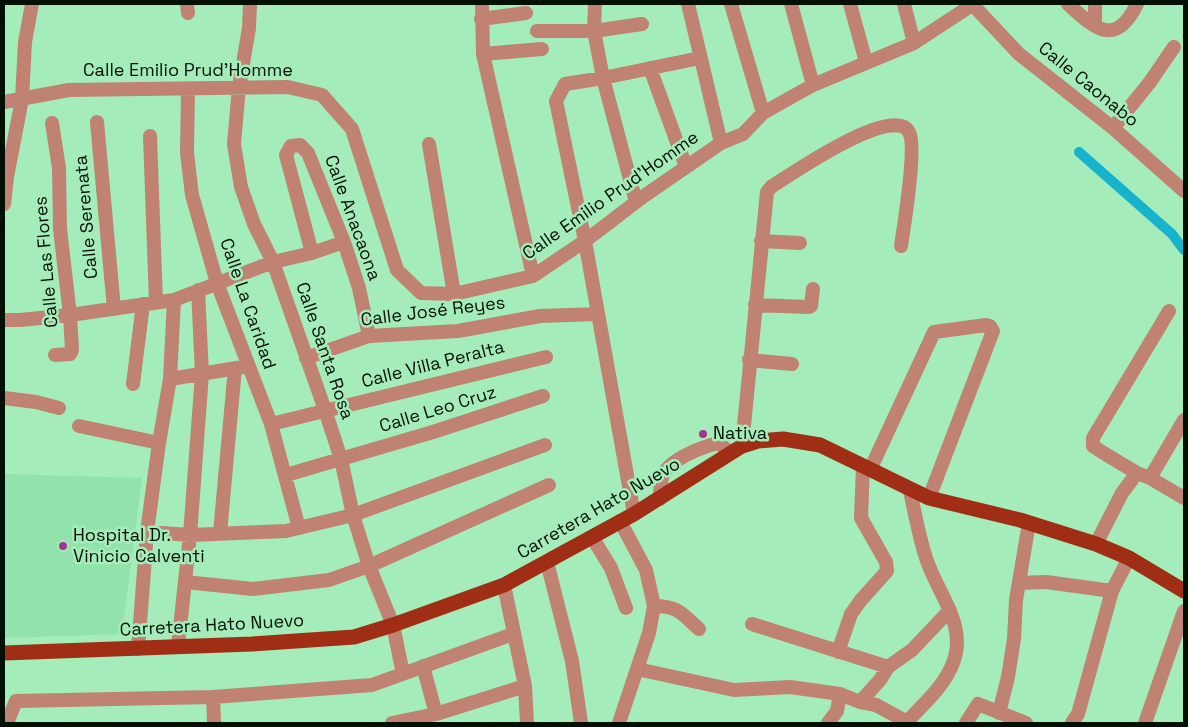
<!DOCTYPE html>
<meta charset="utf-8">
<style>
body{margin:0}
#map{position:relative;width:1188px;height:727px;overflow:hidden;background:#a4ecba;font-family:"Space Grotesk",sans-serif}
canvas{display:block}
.frame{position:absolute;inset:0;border:5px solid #001103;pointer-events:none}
</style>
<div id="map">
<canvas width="1188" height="727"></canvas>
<div class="frame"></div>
</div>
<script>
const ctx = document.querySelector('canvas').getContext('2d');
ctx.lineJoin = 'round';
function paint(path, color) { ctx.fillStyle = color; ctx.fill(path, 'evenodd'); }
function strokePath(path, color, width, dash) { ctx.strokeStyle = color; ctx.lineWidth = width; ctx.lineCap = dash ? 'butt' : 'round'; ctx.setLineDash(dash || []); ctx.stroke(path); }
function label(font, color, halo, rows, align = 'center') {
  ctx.font = font + ' "Space Grotesk",sans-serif'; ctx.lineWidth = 5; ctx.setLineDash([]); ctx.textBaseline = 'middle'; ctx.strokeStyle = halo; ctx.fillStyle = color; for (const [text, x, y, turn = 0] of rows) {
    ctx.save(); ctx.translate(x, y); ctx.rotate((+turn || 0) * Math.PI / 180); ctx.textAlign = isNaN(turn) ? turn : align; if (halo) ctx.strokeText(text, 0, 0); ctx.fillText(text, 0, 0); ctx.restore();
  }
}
paint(new Path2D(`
 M4 474 142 478 122 634 4 638Z`), '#92e2ab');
strokePath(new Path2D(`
 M1079 152 1172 234 1184 250`), '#17b2cc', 10);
strokePath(new Path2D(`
 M187 4 188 13
 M250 4 249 28 239 87 234 144 241 187 254 224 273 262 325 410 341 459 353 515 369 566 393 625 403 674
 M482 4 483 54 533 276
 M595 4 594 31 603 78 636 202
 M688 4 721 143
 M731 4 763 113
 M791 4 813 85
 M850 4 866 62
 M904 4 914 43
 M972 4 1019 54 1113 128 1184 191
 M1068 4C1096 30 1116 47 1137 4
 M1095 4V26
 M481 19 526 13
 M537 31H594L642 24
 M483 54 542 49
 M650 68 686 167
 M188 89 187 153 192 195 217 283 271 424 299 528
 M4 102 69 90 288 87 322 95 352 129 397 270 421 293 454 294 533 276 585 241 644 196 721 143 743 134 763 113 813 85 914 43 972 5
 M97 122 114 309
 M52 123 59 168 60 229 70 315 72 350 70 354 55 355
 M1113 128 1150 82 1174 47
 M150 136 156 302
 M429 144 454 294
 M4 204 7 177 22 99 25 42 32 4
 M761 241 800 243
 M312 253 286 155 291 146 300 145 308 153 344 242 359 288 369 336
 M755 305 809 307 811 306 813 289
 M4 320H20L70 315 174 300 273 262 312 253 344 242
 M306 358 369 336 458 331 540 316 598 314
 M749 360 792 364
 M170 379 243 367
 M133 384 143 304
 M4 398 36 402 59 408
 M271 424 546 357
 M79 426 159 443
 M742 446 767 192 771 187C790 175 894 103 909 132 917 146 904 226 901 246
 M870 470 934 332 986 325 990 326 993 331 929 498
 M1137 473 1102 452 1093 446V438L1169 311
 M286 475 433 432 543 396
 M1150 478 1184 420
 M660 499C660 491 660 481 663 475 670 459 702 447 718 443L730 452
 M634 514 585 241 556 101 565 84 603 78 700 58
 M147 532 190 535 286 531 353 515 545 445
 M220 533 235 368
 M592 537 611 568 626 608
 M1096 544 1122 493 1137 473 1150 478 1184 498
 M547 562 572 661 581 723
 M185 582 253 589 329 580 369 566 549 485
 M1019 583 1046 582 1112 591
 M504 585 525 686 527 723
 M654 606C679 606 682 614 699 629
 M752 624 888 667
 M178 646 190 535 202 374 198 290
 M138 649 147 532 159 443 170 379 174 300
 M838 652 851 614 861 600 887 571 886 562 861 518 863 466
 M423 666 436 714
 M637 669 734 690 790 687 840 694 860 702 876 705 909 723
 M213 697 214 723
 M860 702 880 680 888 667 912 650 950 610
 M999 713 1008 677 1014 639 1016 600 1029 523
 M7 723 16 701 213 697 372 685 513 634
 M392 723 436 714 525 686
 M619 723 649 633 654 606 646 570 620 521
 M828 723 837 711 840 694
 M906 723C922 705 944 687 953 663 968 625 937 593 926 558 919 537 915 513 910 491
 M966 723 978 704 1026 723
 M1072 723 1078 714 1112 591 1129 558
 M1145 723 1184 611`), '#c08273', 14);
strokePath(new Path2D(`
 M4 653 252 644 354 637 393 625 504 585 634 514 742 446 758 441 783 439 820 445 929 498 1020 520 1096 544 1129 558 1184 591`), '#9f2e15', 15);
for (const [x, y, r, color] of [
 [703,434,5,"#a23493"],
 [63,546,5,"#a23493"]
]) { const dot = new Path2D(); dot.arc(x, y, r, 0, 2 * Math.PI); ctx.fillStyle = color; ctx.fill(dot); strokePath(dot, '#a4ecba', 2); }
label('18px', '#001103', '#a4ecba', [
 ["Calle Emilio Prud'Homme",188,71],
 ["Calle Caonabo",1088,85,39],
 ["Calle Emilio Prud'Homme",611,196,-35],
 ["Calle Serenata",87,217,-95],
 ["Calle Anacaona",352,218,70],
 ["Calle Las Flores",47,262,-95],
 ["Calle La Caridad",247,304,71],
 ["Calle José Reyes",433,312,-7],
 ["Calle Santa Rosa",324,351,71],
 ["Calle Villa Peralta",433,365,-14],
 ["Calle Leo Cruz",438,410,-17],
 ["Carretera Hato Nuevo",599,509,-30],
 ["Carretera Hato Nuevo",212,626,-3]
]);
label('18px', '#001103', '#a4ecba', [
 ["Nativa",713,434],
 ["Hospital Dr.",73,536],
 ["Vinicio Calventi",73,557]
], 'left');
</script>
